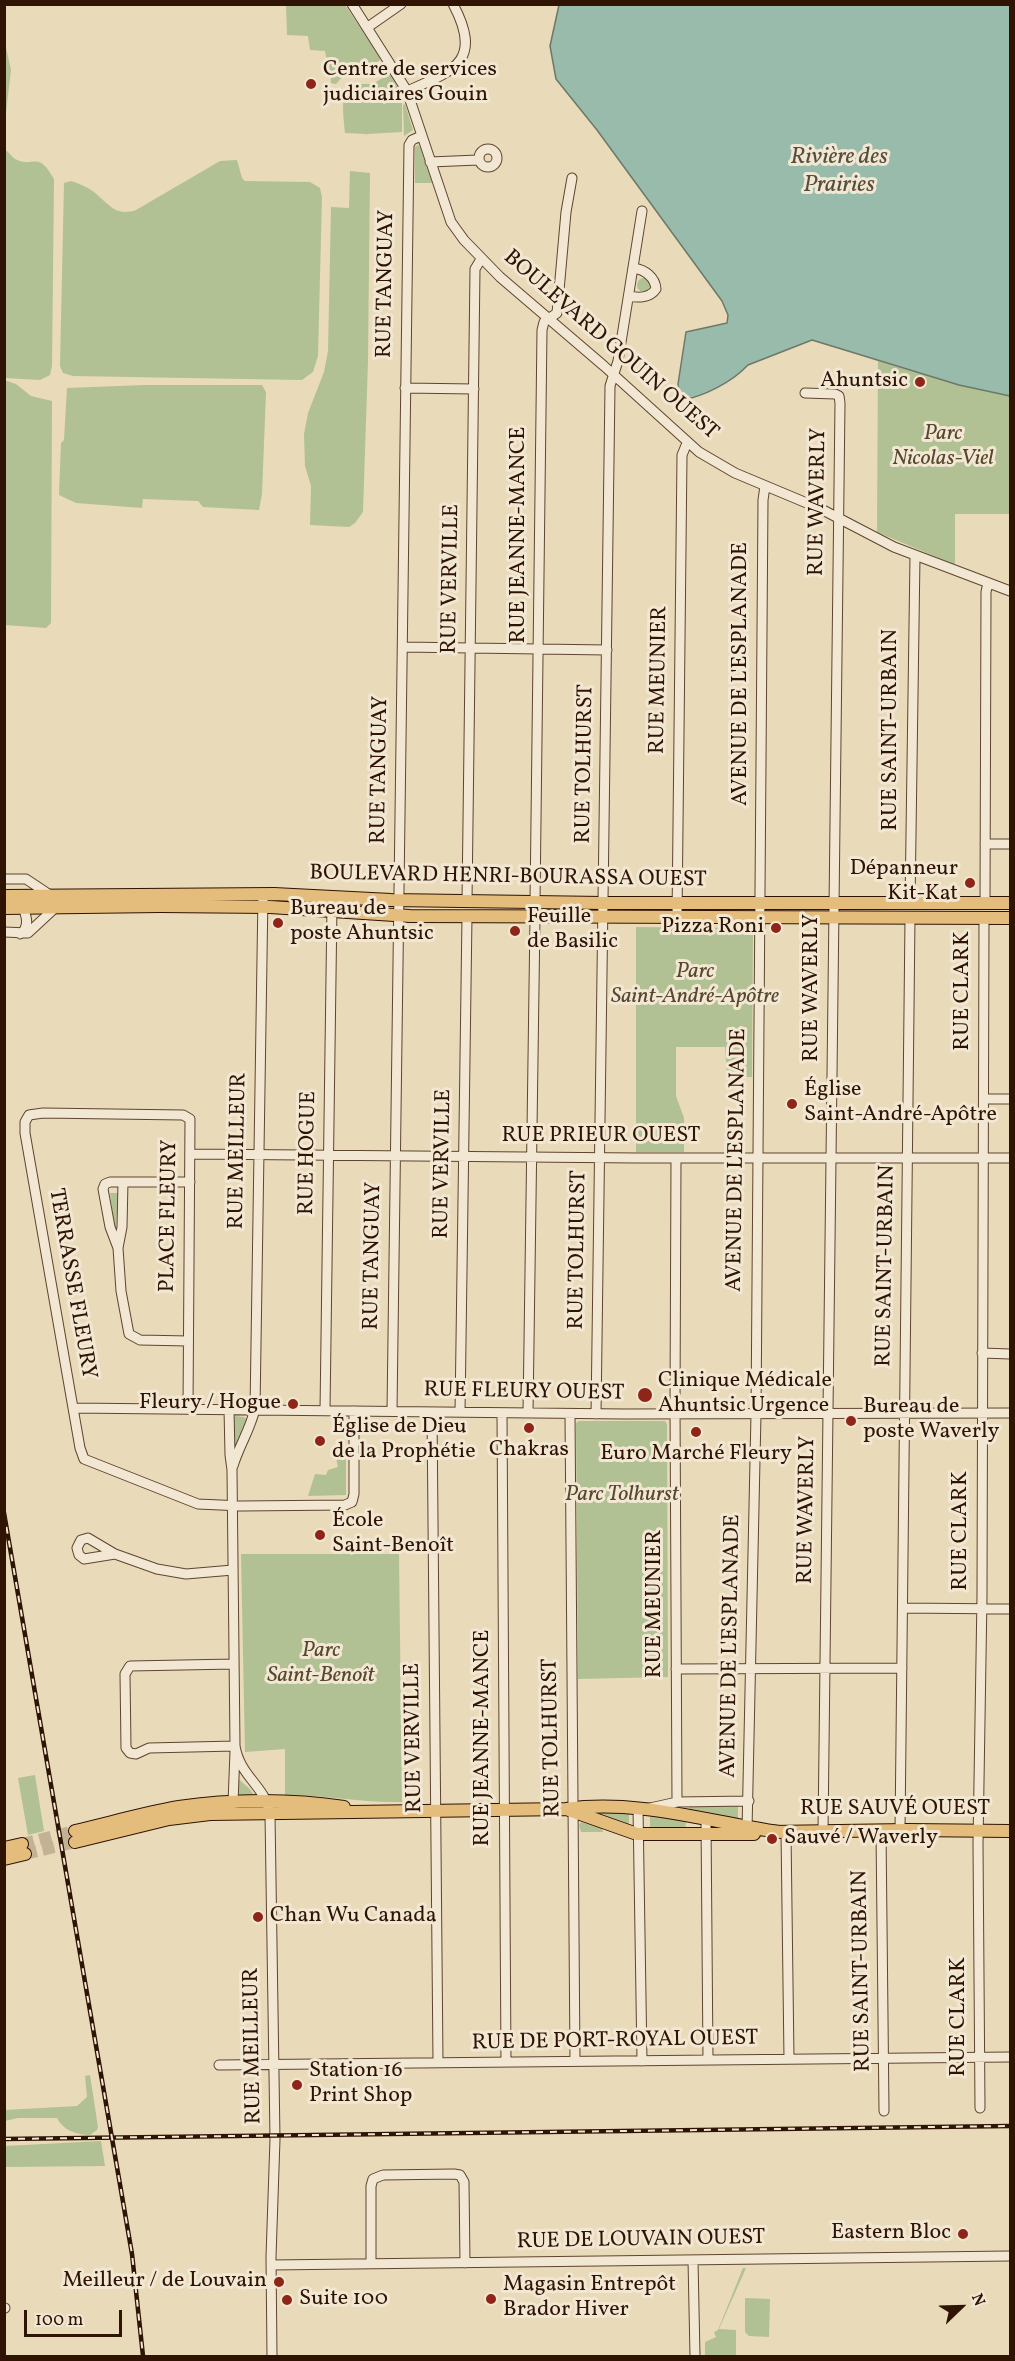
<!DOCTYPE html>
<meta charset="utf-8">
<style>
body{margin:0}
#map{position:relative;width:1015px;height:2361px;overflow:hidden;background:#e9dab9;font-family:Vollkorn,serif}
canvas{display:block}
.frame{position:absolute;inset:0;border:6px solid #2f1303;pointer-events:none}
.north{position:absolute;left:931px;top:2277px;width:60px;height:60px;-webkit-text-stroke:4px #f1e7d2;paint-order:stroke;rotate:67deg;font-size:16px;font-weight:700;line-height:24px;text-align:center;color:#2f1303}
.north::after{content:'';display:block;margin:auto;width:21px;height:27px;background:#2f1303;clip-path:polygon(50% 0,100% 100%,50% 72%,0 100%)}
.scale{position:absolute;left:24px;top:2310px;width:98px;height:27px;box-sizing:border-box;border:3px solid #2f1303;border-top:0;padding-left:8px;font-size:18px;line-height:21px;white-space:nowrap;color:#2f1303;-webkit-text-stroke:4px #f1e7d2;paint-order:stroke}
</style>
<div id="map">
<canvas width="1015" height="2361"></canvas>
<div class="frame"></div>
<div class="north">N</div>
<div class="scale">100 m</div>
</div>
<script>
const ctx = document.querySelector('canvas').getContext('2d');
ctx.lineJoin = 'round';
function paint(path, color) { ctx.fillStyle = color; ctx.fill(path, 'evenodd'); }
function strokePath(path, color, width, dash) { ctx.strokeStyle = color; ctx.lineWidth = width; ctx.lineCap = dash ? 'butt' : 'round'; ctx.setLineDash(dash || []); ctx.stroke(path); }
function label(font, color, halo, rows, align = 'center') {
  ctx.font = font + ' Vollkorn,serif'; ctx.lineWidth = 6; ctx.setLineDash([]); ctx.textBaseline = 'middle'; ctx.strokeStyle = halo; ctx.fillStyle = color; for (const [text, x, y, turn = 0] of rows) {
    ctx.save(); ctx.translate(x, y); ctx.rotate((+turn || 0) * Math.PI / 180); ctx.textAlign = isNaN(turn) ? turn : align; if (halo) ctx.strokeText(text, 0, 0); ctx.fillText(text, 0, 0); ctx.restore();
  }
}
paint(new Path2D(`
 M286 5H345L379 55 380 60 362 72 342 77 336 84 331 83C331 69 327 64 325 51L310 50 308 36 287 35Z
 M5 43 11 70 5 121Z
 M390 73 402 94V132L367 134V136L366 134 345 133C344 118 339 94 351 84H373Z
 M405 104 413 130 404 136 403 105Z
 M418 145 420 147 432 183H415V147Z
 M4 149C8 151 11 156 15 159 34 169 37 149 54 179L52 366 50 375 40 380 5 378Z
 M237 160 242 178 245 181 310 182 320 188 322 197 318 356 313 372 302 380 73 376 63 373 60 366 64 183 71 181C80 184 87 187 94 192 109 204 115 217 136 210L220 161Z
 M350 171 370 173 368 361 363 512 355 523 349 527 310 525 311 486 305 466 304 434 308 413 324 372 328 351 331 207 349 208Z
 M637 285a7 7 0 1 1 14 0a7 7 0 1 1-14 0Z
 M878 361 959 385 1010 396V514H955V565L877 532Z
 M4 380 16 384 31 396 52 401 51 623 46 628 5 625Z
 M145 385H262L266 392 262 494 259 510 203 507 198 501 143 499 142 508 76 503 59 495 61 443 64 440 67 388Z
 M636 927 749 928 753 932 752 1077H727L725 1047H676V1096L684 1118V1152H636Z
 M110 1193H118L116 1227 114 1224Z
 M236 1416 244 1417 248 1420 236 1446 234 1445 232 1419Z
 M579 1421H665L667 1424 668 1677 578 1679 576 1423Z
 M340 1450 346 1453V1495L308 1496 315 1474 326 1475 328 1470 338 1467 336 1458Z
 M241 1554H399L402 1802C362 1803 325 1795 285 1795V1749L245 1752Z
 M35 1775 44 1831 28 1835 18 1778Z
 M236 1777 250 1789 254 1796 237 1795Z
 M738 1805V1821L689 1813V1806Z
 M582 1811 629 1812V1826Z
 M650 1815 686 1822 685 1831 650 1830Z
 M581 1822 602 1828 603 1832H581L579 1825Z
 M90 2075 98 2127 97 2130 90 2135C76 2135 63 2130 57 2118H18L5 2121V2110L77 2106 87 2097 85 2076Z
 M101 2141 105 2166 5 2167V2146Z
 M743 2268H746L719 2329 736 2330V2356H705V2342L716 2337 714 2332 718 2330Z
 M745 2298 770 2299 769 2337 749 2336 745 2332Z`), '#b1c193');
const water = new Path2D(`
 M559 5H1010V396L959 385 812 340 748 365C731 383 704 396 680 401L678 384 686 332 727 323 728 315 722 301 597 130 556 79 550 46Z`);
paint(water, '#98bbac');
strokePath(water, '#6e7868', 1.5);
strokePath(new Path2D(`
 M22 1844 75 1831
 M25 1854 75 1842`), '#c4b295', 12, [12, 6]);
const minor = new Path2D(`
 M352 4 407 91 451 222 464 240 500 277 604 366 699 452 735 473 821 509 894 547 1010 591
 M368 27 401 4
 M407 91C453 71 484 62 453 4
 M479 158a9 9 0 1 1 18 0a9 9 0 1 1-18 0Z
 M430 162 478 160
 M629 296C638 298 650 298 656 289 655 277 645 270 634 268
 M405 388 474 389
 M805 393 835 394 839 396 840 403 823 1831
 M403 647 607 650
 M985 844H1010
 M4 879H26L50 895
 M467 901 475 269 481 259
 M535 902 542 330 544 322 557 313 566 212 572 178
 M985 903 986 592 988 583
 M910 904 915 556
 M677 918 682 455 687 443
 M4 932 28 933 55 908
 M20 934C30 928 27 917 23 908
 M984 1099H1010
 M191 1154 637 1158H1010
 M676 1158 675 1405 677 1802
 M118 1248 122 1227 123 1182
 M188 1341 140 1340 129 1334 121 1291 118 1248 110 1227 103 1189 105 1184 110 1182H190
 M982 1353 1010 1354
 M73 1408 625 1414 1010 1413
 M188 1408 190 1119 183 1115 43 1113 29 1115 25 1122V1133L80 1448 84 1459 198 1504 242 1506 345 1505 352 1502 354 1494V1411
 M229 1409 230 1455 232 1470 235 1746C240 1777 265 1785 270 1814L275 2139 271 2257 272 2356
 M325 1410 332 905
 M392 1411 409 145 412 140 421 136
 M432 1412 438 2063
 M460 1412 467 916
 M502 1413 506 2062
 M528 1413 535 917
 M570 1414 575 2061
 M596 1414 610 386 618 361 642 211
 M233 1466C239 1446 250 1430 255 1409L263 894
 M115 1554 84 1559 79 1555 77 1548 81 1540 88 1538 115 1554 157 1569 186 1574 233 1570
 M903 1608 1010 1609
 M234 1664 130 1666 125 1674 126 1748 130 1753 136 1754 149 1748 235 1746
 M676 1669 902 1668
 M233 1803 235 1751
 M638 1808 642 2061
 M650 1808 677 1802 749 1801
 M706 1821 708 2060
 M747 1830 756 1414 763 500 765 486
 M881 1830 884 2111
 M900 1830 910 918
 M786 1832 789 2059
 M219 2065 1010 2057
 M980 2108 978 1844 982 1596 984 918
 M693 2260 695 2356
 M371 2264V2186L373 2179 383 2175 454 2174 460 2175 464 2182 465 2263
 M271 2265 1010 2256
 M4 2308H5`);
const major = new Path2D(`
 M4 896 274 894 391 900 603 903H1010
 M4 908 160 906 270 907 410 916 1010 918
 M569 1810 637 1834H754
 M75 1831C110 1823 144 1813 179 1807 230 1799 293 1799 344 1807
 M772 1832 907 1830 1010 1831
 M75 1842 169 1819 210 1814 566 1809C638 1799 709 1822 779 1832
 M4 1848 22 1844
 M4 1859 25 1854`);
strokePath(minor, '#5e4530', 11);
strokePath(major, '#2f1303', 14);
strokePath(minor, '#f1e7d2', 9);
strokePath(major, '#e4bd7c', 12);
const rail = new Path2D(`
 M4 1513 132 2254 143 2356
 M4 2139 1010 2126`);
strokePath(rail, '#2f1303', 4.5);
strokePath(rail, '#f1e7d2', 2, [7]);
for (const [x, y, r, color] of [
 [311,84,6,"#8f2418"],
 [920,382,6,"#8f2418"],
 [970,883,6,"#8f2418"],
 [278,923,6,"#8f2418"],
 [776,928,6,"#8f2418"],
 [515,931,6,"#8f2418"],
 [792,1104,6,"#8f2418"],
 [645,1395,8,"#8f2418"],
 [293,1404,6,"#8f2418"],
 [851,1421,6,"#8f2418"],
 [529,1428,6,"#8f2418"],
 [696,1432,6,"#8f2418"],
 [320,1441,6,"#8f2418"],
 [320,1535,6,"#8f2418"],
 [772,1839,6,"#8f2418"],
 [258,1917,6,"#8f2418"],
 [297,2085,6,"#8f2418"],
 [963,2234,6,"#8f2418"],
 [279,2282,6,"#8f2418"],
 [491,2299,6,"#8f2418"],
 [287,2300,6,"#8f2418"]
]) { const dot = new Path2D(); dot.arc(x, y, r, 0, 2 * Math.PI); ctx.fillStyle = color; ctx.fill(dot); strokePath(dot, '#f1e7d2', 2); }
label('22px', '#2f1303', '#f1e7d2', [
 ["Centre de services",323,71],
 ["judiciaires Gouin",323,96],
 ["Ahuntsic",908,382,"right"],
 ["Dépanneur",958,870,"right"],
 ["Kit-Kat",958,895,"right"],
 ["Bureau de",290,910],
 ["poste Ahuntsic",290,935],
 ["Feuille",527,918],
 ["de Basilic",527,943],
 ["Pizza Roni",764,928,"right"],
 ["Église",804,1091],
 ["Saint-André-Apôtre",804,1116],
 ["Clinique Médicale",658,1382],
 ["Ahuntsic Urgence",658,1407],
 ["Fleury / Hogue",281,1404,"right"],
 ["Bureau de",863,1408],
 ["poste Waverly",863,1433],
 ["Église de Dieu",332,1428],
 ["de la Prophétie",332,1453],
 ["Chakras",529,1451,"center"],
 ["Euro Marché Fleury",696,1455,"center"],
 ["École",332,1522],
 ["Saint-Benoît",332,1547],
 ["Sauvé / Waverly",784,1839],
 ["Chan Wu Canada",270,1917],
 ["Station 16",309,2072],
 ["Print Shop",309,2097],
 ["Eastern Bloc",951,2234,"right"],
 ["Meilleur / de Louvain",267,2282,"right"],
 ["Magasin Entrepôt",503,2286],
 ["Brador Hiver",503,2311],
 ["Suite 100",299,2300]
], 'left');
label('22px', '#2f1303', '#f1e7d2', [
 ["RUE TANGUAY",387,284,-89],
 ["BOULEVARD GOUIN OUEST",610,346,41],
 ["RUE WAVERLY",819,502,-89],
 ["RUE JEANNE-MANCE",520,535,-90],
 ["RUE VERVILLE",452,579,-89],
 ["AVENUE DE L'ESPLANADE",742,674,-90],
 ["RUE MEUNIER",660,680,-89],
 ["RUE SAINT-URBAIN",892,730,-90],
 ["RUE TOLHURST",586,764,-89],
 ["RUE TANGUAY",381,770,-89],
 ["BOULEVARD HENRI-BOURASSA OUEST",508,878,1],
 ["RUE WAVERLY",813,988,-90],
 ["RUE CLARK",964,991,-90],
 ["RUE PRIEUR OUEST",601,1137],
 ["RUE MEILLEUR",239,1151,-89],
 ["RUE HOGUE",309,1153,-89],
 ["AVENUE DE L'ESPLANADE",738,1160,-89],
 ["RUE VERVILLE",444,1164,-89],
 ["PLACE FLEURY",170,1216,-89],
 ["RUE TOLHURST",579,1250,-89],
 ["RUE TANGUAY",374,1256,-89],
 ["RUE SAINT-URBAIN",887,1266,-89],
 ["TERRASSE FLEURY",71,1284,80],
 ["RUE FLEURY OUEST",524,1393,1],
 ["RUE WAVERLY",808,1510,-89],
 ["RUE CLARK",962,1531,-90],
 ["RUE MEUNIER",656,1604,-90],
 ["AVENUE DE L'ESPLANADE",732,1646,-89],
 ["RUE VERVILLE",415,1738,-91],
 ["RUE JEANNE-MANCE",484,1738,-90],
 ["RUE TOLHURST",553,1738,-91],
 ["RUE SAUVÉ OUEST",895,1810],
 ["RUE SAINT-URBAIN",863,1971,-91],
 ["RUE CLARK",960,2017,-90],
 ["RUE DE PORT-ROYAL OUEST",615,2042,-1],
 ["RUE MEILLEUR",254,2046,-91],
 ["RUE DE LOUVAIN OUEST",641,2241,-1]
]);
label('italic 22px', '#56472e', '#f1e7d2', [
 ["Parc",943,435],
 ["Nicolas-Viel",943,460],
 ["Parc",695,973],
 ["Saint-André-Apôtre",695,998],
 ["Parc Tolhurst",622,1496],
 ["Parc",321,1652],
 ["Saint-Benoît",321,1677]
]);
label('italic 24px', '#544e3e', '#f1e7d2', [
 ["Rivière des",839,159],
 ["Prairies",839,187]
]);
</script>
